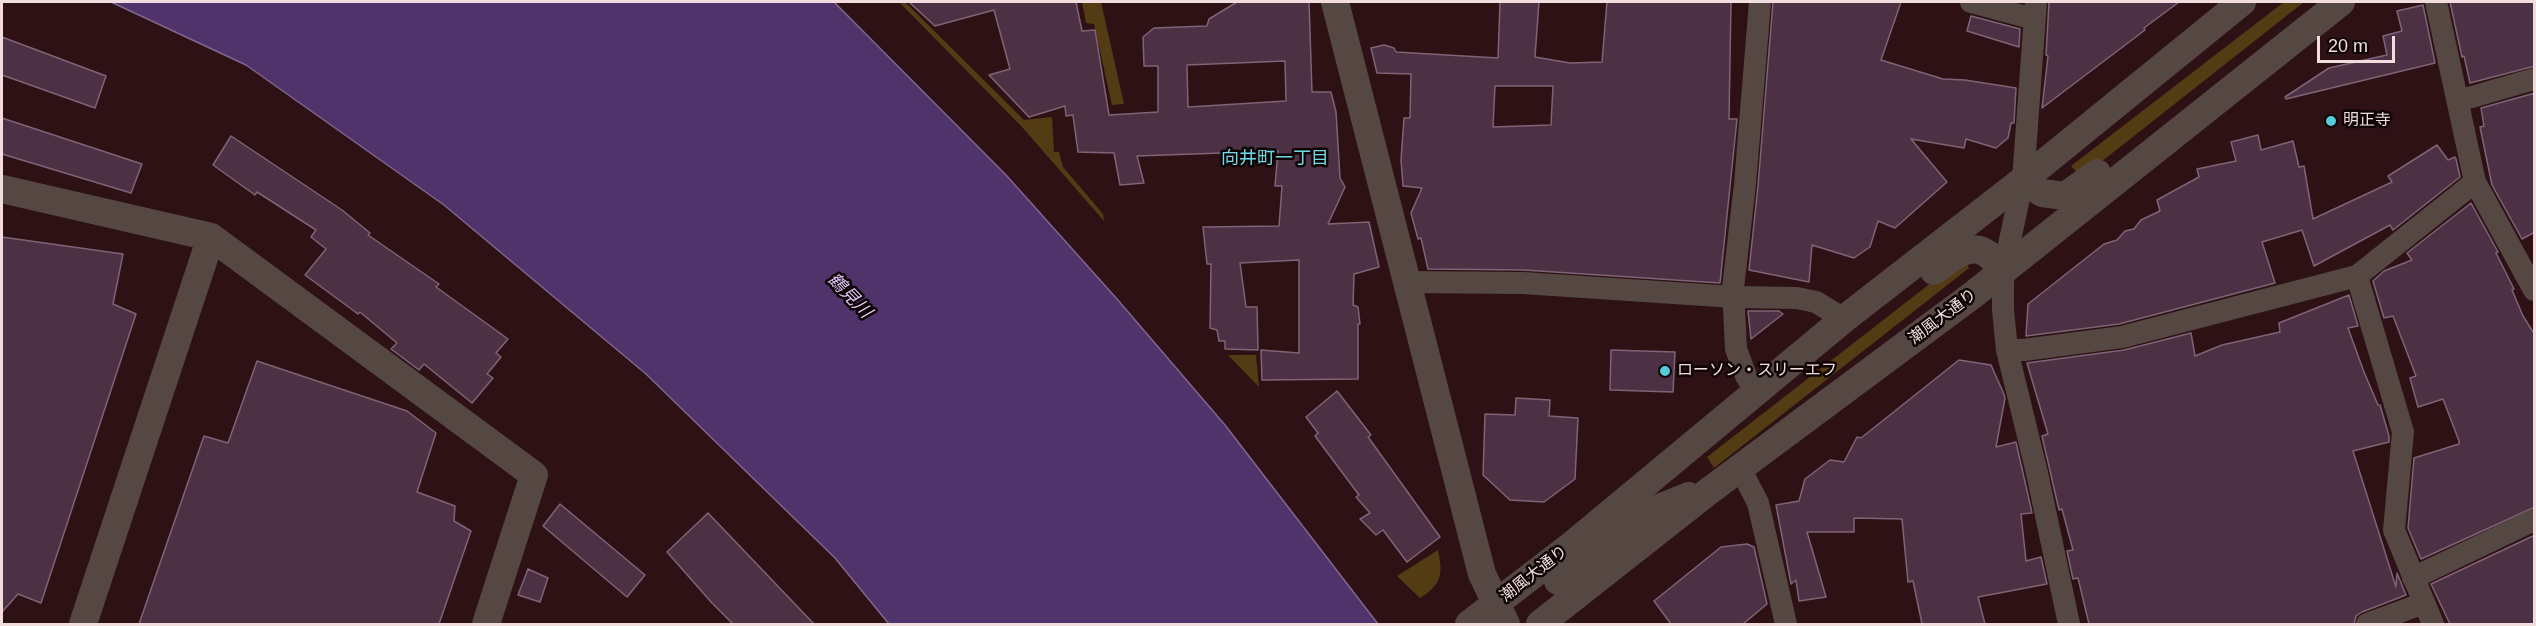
<!DOCTYPE html>
<meta charset="utf-8">
<style>
body{margin:0}
#map{position:relative;width:2536px;height:626px;overflow:hidden;background:#2d1115;font-family:Helvetica,sans-serif}
canvas{display:block}
.frame{position:absolute;inset:0;border:3px solid #f1ddde;pointer-events:none}
.scale{position:absolute;left:2317px;top:36px;width:78px;height:27px;box-sizing:border-box;border:3px solid #f1ddde;border-top:0;padding-left:8px;font-size:18px;line-height:21px;white-space:nowrap;color:#f1ddde;-webkit-text-stroke:4px #0e0404;paint-order:stroke}
</style>
<div id="map">
<canvas width="2536" height="626"></canvas>
<div class="frame"></div>
<div class="scale">20 m</div>
</div>
<script>
const ctx = document.querySelector('canvas').getContext('2d');
ctx.lineJoin = 'round';
function paint(path, color) { ctx.fillStyle = color; ctx.fill(path, 'evenodd'); }
function strokePath(path, color, width, dash) { ctx.strokeStyle = color; ctx.lineWidth = width; ctx.lineCap = dash ? 'butt' : 'round'; ctx.setLineDash(dash || []); ctx.stroke(path); }
function label(font, color, halo, rows, align = 'center') {
  ctx.font = font + ' Helvetica,"Noto Sans JP",sans-serif'; ctx.lineWidth = 5; ctx.setLineDash([]); ctx.textBaseline = 'middle'; ctx.strokeStyle = halo; ctx.fillStyle = color; for (const [text, x, y, turn = 0] of rows) {
    ctx.save(); ctx.translate(x, y); ctx.rotate((+turn || 0) * Math.PI / 180); ctx.textAlign = isNaN(turn) ? turn : align; if (halo) ctx.strokeText(text, 0, 0); ctx.fillText(text, 0, 0); ctx.restore();
  }
}
paint(new Path2D(`
 M899 2H905L1024 120 1052 117 1054 152H1059L1063 167 1103 214 1104 221 1022 127Z
 M1082 2H1101L1124 104 1112 105 1094 24 1086 23Z
 M2284 2H2304L2082 177 2071 166Z
 M1963 258 1969 268 1714 468 1707 457Z
 M1228 355H1256L1259 388V387Z
 M1438 550C1443 574 1442 584 1420 598L1397 576Z`), '#533c14');
const water = new Path2D(`
 M111 2H834L1006 175 1117 299 1225 425 1378 624H889L835 558 646 374 444 205 246 65Z`);
paint(water, '#51336b');
strokePath(water, '#81668e', 1.5);
const building = new Path2D(`
 M909 2H1076L1082 31 1095 30 1109 115 1158 112V66H1144L1143 37 1154 28 1207 26 1209 19 1237 2H1309L1312 92H1331L1336 112 1340 178 1345 187 1328 224 1369 222 1379 267 1354 274 1353 305 1358 307 1360 324H1358V379L1262 380 1261 350 1299 353V260L1240 263 1246 307H1257L1258 350 1225 349V341H1219L1217 330 1210 328 1211 264H1207L1203 227 1279 226 1282 186H1275L1278 151 1137 156 1144 183 1120 185 1114 153 1078 152 1073 115 1066 116 1065 106 1029 117 989 75 1010 69 994 10 935 26ZM1285 61 1286 101 1188 107 1187 65Z
 M1500 2H1539L1535 57 1570 63 1602 62 1607 2H1731L1729 119H1737L1720 283 1524 270 1428 269 1421 238 1418 239 1411 213 1422 188 1403 186 1401 160 1404 118H1410L1411 74 1377 73 1371 48 1384 45 1394 48 1396 52 1498 58ZM1495 86H1553L1551 125 1493 127Z
 M1773 2H1901L1881 60 1943 79 1965 80 2016 88 2014 123H2011L2008 138 1996 148 1966 139 1964 148 1911 139 1947 182 1895 228 1878 221 1870 247 1854 258 1812 245 1809 282 1749 270 1758 186Z
 M2049 2H2179L2144 28 2145 30 2042 108 2048 56 2046 55Z
 M2450 2H2535V66L2470 83 2464 56 2462 57Z
 M2423 5 2435 63 2286 99 2285 97 2329 68 2387 55 2383 36 2402 31 2397 11Z
 M1971 16 2020 29 2019 47 1967 31Z
 M2 37 106 76 95 108 2 75Z
 M2535 93V232L2522 239 2492 185 2480 127 2484 126 2481 108Z
 M2 118 142 164 131 193 2 154Z
 M2258 135 2261 150 2293 141 2299 167 2304 166 2313 219 2392 182 2388 176 2437 145 2448 160 2455 157 2456 159 2460 177 2393 230 2390 225 2314 266 2302 230 2262 242 2275 283 2119 324 2026 336 2028 304 2104 244 2117 240 2125 231 2134 229 2141 220 2160 211 2157 200 2199 177 2197 169 2236 161 2231 142Z
 M231 136 342 210 370 233 368 235 439 284 436 287 508 339 496 353 501 357 487 374 493 378 472 403 424 364 419 370 391 349 397 343 360 312 358 314 305 275 326 249 311 237 316 230 257 192 255 195 213 165Z
 M2471 203 2498 252 2496 253 2514 289 2512 290 2523 316 2535 335V507L2421 559 2408 528 2414 458 2459 444V441L2443 399 2418 407 2410 378 2416 376 2393 316 2384 318 2373 281 2384 271 2412 260 2407 253Z
 M2 237 123 254 113 304 136 314 41 603 18 594 2 612Z
 M2349 295 2358 326 2348 328 2364 372 2378 405H2380L2389 436V442L2353 451 2396 587 2397 573 2406 595 2362 612 2356 616 2354 624H2089L2078 578 2073 579 2067 551 2073 550 2062 509 2059 510 2042 436 2048 434 2027 363 2124 350 2191 333 2195 356 2222 345 2280 332 2279 323Z
 M1748 311H1779L1783 314 1751 339Z
 M1611 350 1675 352 1673 392 1610 390Z
 M1959 360 1991 365 2003 392 2005 398 1996 447 2016 442 2032 513 2021 514 2026 561 2041 557 2047 584 1978 597 1985 624H1922L1913 581 1908 582 1902 519 1854 518V532H1807L1826 597 1799 601 1796 580 1791 584 1776 505 1799 501 1805 479 1830 460 1844 462 1857 437 1861 438Z
 M257 361 407 411 436 433 417 492 455 506 454 521 471 531 439 624H139L204 436 228 443Z
 M1337 391 1371 435 1368 437 1440 537 1407 562 1383 530 1376 535 1360 519 1370 513 1356 497 1359 495 1315 436 1318 433 1306 417Z
 M1516 398 1550 400 1549 416 1578 418 1575 479 1544 502 1510 500 1483 475 1485 414 1515 415Z
 M560 504 645 575 627 597 543 526Z
 M708 513 814 624H733L712 603 667 552Z
 M2535 535V624H2450L2431 584Z
 M1747 544 1754 547 1767 604 1743 624H1671L1654 601 1721 547Z
 M528 569 548 578 540 602 518 595Z`);
paint(building, '#4b3143');
strokePath(building, '#806376', 1.5);
strokePath(new Path2D(`
 M1971 2 2034 19
 M2036 2 2023 180 2003 272V310L2007 350 2037 473 2069 624
 M2436 2 2475 182 2534 290
 M2458 101 2534 79
 M2357 276 2403 432 2394 530 2433 624
 M1406 282 1523 283 1734 297 1797 298 1816 302 1844 319
 M2007 350H2024L2122 337 2357 276 2475 182
 M1756 391 1746 376 1736 349 1733 288 1745 184 1760 2
 M1740 468 1758 503 1786 624
 M2413 578 2534 520
 M2367 624 2424 603`), '#554842', 22);
strokePath(new Path2D(`
 M1335 2 1482 574 1506 624
 M2023 180 2042 193 2065 196 2097 173
 M2 189 211 237 534 475 486 624
 M1934 271C1960 251 1980 234 2003 272
 M1558 581 1644 514 1689 496
 M83 624 211 237
 M1469 624 1573 544 1844 319 2023 180 2242 2
 M1540 624 1709 491 1974 294 2341 2`), '#554842', 28);
for (const [x, y, r, color] of [
 [2331,121,6,"#53cbdb"],
 [1665,371,6,"#53cbdb"]
]) { const dot = new Path2D(); dot.arc(x, y, r, 0, 2 * Math.PI); ctx.fillStyle = color; ctx.fill(dot); strokePath(dot, '#0e0404', 2); }
label('16px', '#f1ddde', '#0e0404', [
 ["明正寺",2343,121],
 ["ローソン・スリーエフ",1677,371]
], 'left');
label('16px', '#f1ddde', '#0e0404', [
 ["潮風大通り",1943,317,-37],
 ["潮風大通り",1534,574,-38]
]);
label('18px', '#70dae9', '#0e0404', [
 ["向井町一丁目",1275,159]
]);
label('italic 18px', '#ddc3f8', '#0e0404', [
 ["鶴見川",849,296,46]
]);
</script>
